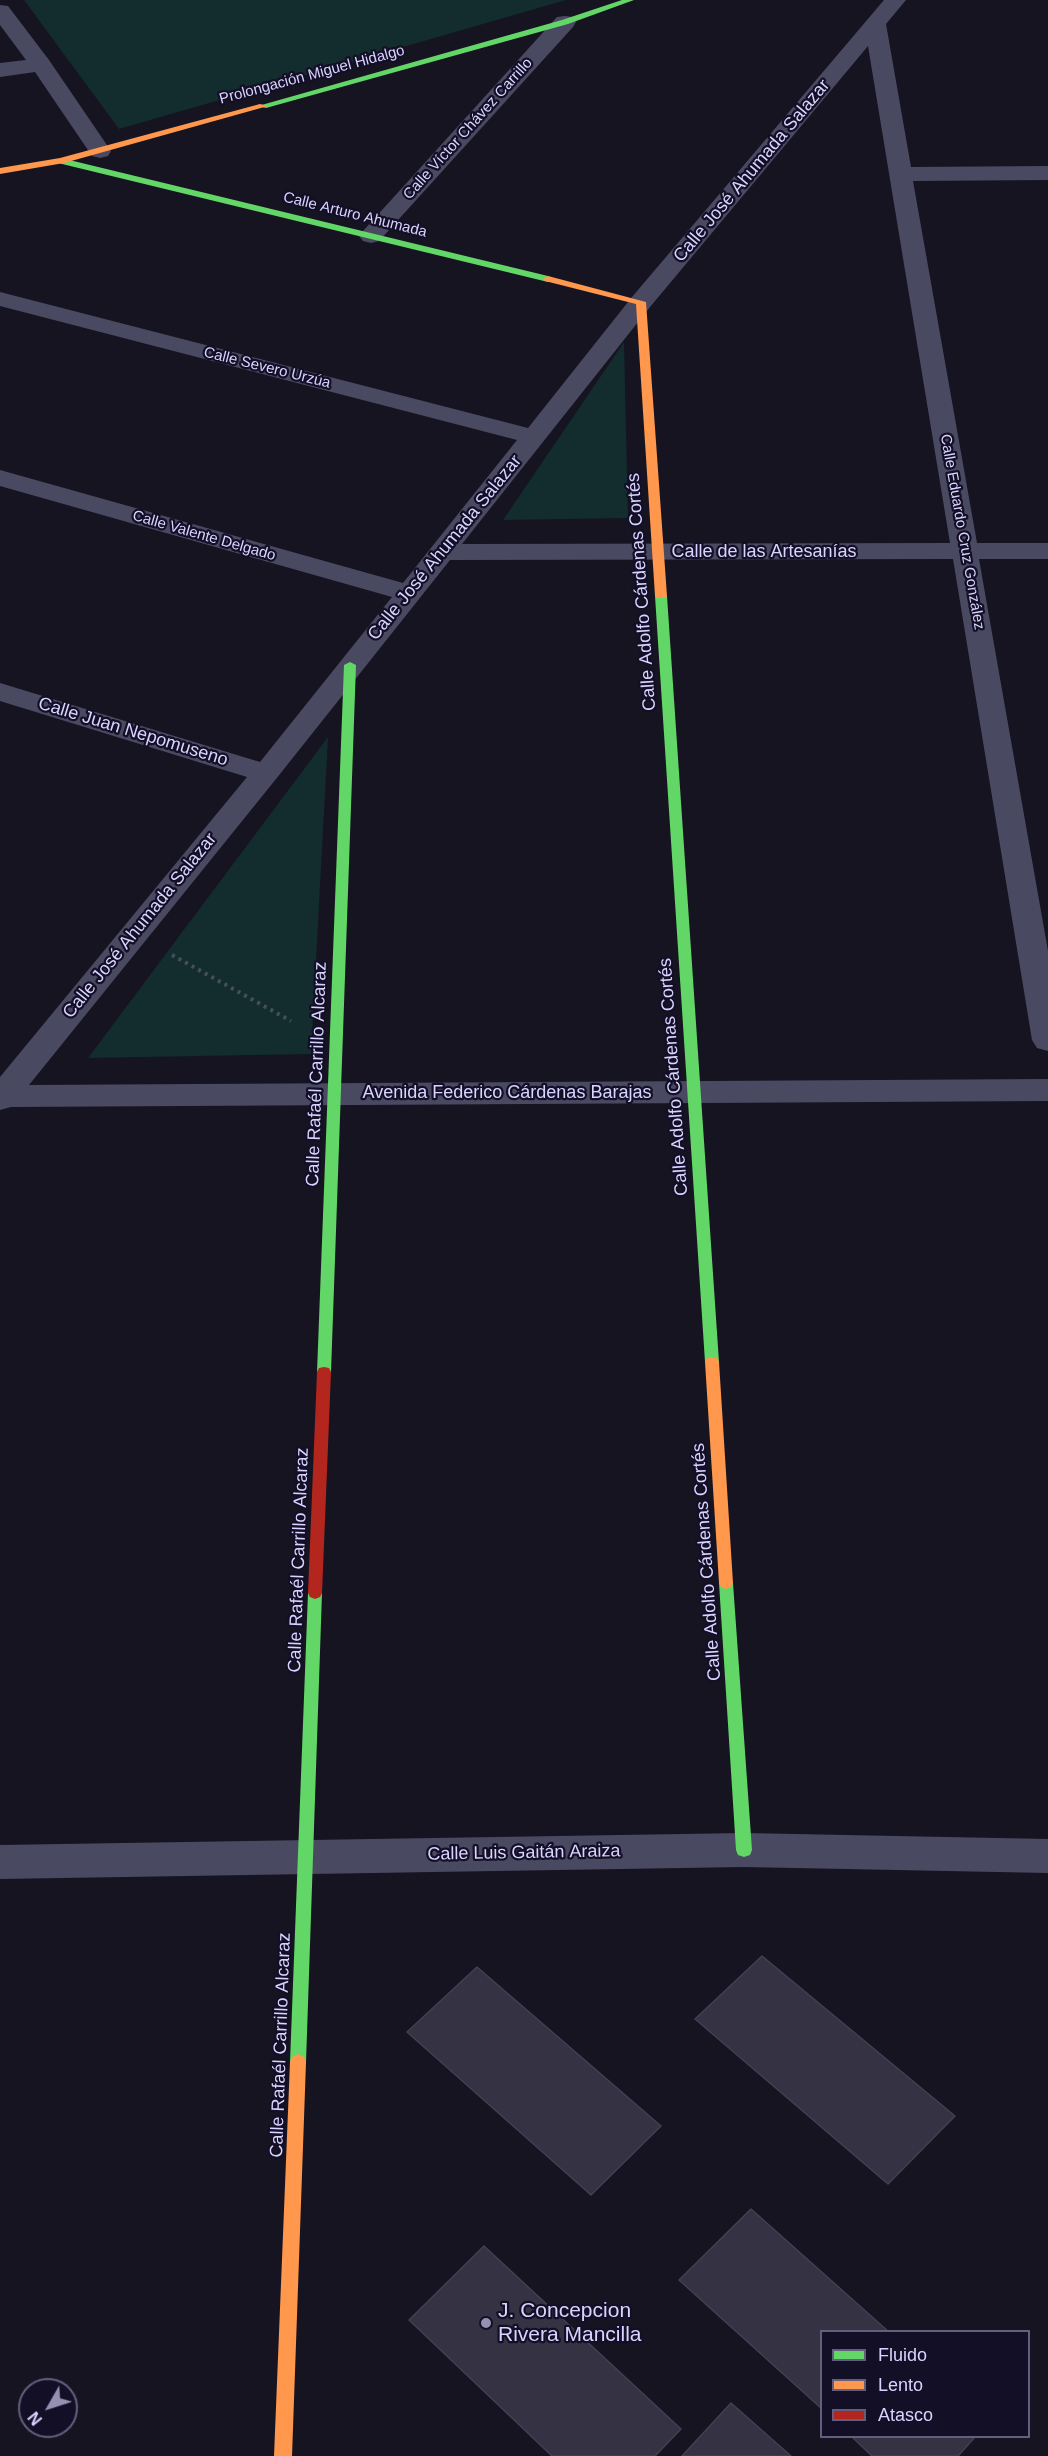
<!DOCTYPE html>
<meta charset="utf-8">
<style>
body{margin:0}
#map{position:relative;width:1048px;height:2456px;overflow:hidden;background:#161421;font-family:Helvetica,sans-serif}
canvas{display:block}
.legend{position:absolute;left:820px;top:2330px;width:210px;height:108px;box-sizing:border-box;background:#130f26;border:2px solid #625e7d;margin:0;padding:8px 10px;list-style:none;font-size:18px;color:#d9d4ff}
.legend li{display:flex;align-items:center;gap:12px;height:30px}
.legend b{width:30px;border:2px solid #625e7d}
.north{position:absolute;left:18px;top:2378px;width:60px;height:60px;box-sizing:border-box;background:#130f26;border:2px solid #625e7d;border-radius:50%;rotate:231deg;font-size:16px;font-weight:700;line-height:24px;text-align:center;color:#d9d4ff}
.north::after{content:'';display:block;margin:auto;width:21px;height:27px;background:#9591b1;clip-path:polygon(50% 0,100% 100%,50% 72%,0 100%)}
</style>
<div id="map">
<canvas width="1048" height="2456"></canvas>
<ul class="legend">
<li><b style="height:8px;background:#63d668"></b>Fluido</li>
<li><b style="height:8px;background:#ff974d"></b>Lento</li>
<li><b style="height:8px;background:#b3261e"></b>Atasco</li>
</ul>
<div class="north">N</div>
</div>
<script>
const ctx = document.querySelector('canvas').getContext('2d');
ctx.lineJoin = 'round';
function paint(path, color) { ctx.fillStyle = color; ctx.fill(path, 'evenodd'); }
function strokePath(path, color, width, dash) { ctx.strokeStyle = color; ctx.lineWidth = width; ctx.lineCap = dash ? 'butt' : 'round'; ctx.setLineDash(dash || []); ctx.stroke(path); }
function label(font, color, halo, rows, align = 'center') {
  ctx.font = font + ' Helvetica,sans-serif'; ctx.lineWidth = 4.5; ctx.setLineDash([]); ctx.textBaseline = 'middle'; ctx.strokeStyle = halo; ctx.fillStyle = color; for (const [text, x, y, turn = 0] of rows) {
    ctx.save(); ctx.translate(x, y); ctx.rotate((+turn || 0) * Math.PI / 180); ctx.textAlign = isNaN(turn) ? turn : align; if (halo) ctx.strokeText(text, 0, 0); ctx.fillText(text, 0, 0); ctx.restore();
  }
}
paint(new Path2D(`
 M24 0H566L119 129Z
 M624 342 628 518 503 520Z
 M328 737 311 1054 88 1058Z`), '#132c2d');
const building = new Path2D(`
 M762 1956 955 2116 888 2184 695 2019Z
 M477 1967 661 2126 591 2195 407 2032Z
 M751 2209 889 2332H822V2409L679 2280Z
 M484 2246 681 2429 655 2456H552L409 2320Z
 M731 2403 791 2456H682Z
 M851 2436H976L958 2456H872Z`);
paint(building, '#343243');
strokePath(building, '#433f54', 1.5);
strokePath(new Path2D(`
 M172 955 291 1021`), '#44505f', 4, [3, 4.5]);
paint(new Path2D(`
 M884 0H906L886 24 911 167 1048 166V180L913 181 977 543H1048V559H979L1048 951V1051L1037 1048 1032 1040 953 559 450 560 276 779 29 1085 1048 1079V1101L11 1107 0 1110V1077L247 777 0 701V683L260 762 392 597 0 486V470L403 583 517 440 0 306V292L528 428 632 297ZM868 46 950 543 462 544 650 307Z
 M0 5 8 6 49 60 111 151 108 156 100 158 92 156 35 72 0 77V63L26 60 0 25Z
 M565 16 573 17 576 22 573 27 379 241 371 243 363 241 359 236 363 231 557 17Z
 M744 1833 1048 1839V1873L744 1867 0 1879V1845Z`), '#4a4962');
paint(new Path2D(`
 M622 0H634L568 24 266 108 258 106 562 20Z
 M61 158 548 276 553 279 548 282 58 163 56 161Z
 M661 593 667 596 719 1362 717 1366H707L705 1362 655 596Z
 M350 662 356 665 331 1372 329 1376H319L317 1372 344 665Z
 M726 1577 731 1579 733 1583 752 1850 750 1855 744 1857 738 1855 736 1850 719 1583 721 1579Z
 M315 1587 320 1589 322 1593 306 2062 304 2067 298 2070 292 2067 290 2062 308 1593 310 1589Z`), '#63d668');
paint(new Path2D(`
 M260 104 268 106 64 163 0 174V168L60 158Z
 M548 276 646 302 667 596 665 598H657L655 596 636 304 545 281 543 279Z
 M712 1357 717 1358 719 1362 733 1583 731 1587 726 1589 721 1587 719 1583 705 1362 707 1358Z
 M298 2054 304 2057 306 2062 292 2456H274L290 2062 292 2057Z`), '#ff974d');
paint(new Path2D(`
 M324 1367 329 1368 331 1372 322 1593 320 1597 315 1599 310 1597 308 1593 317 1372 319 1368Z`), '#b3261e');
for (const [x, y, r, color] of [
 [486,2323,6,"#9591b1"]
]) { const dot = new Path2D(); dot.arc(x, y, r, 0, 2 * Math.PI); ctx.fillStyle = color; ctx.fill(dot); strokePath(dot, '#130f26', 2); }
label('15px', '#d9d4ff', '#130f26', [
 ["Prolongación Miguel Hidalgo",312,75,-15],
 ["Calle Víctor Chávez Carrillo",468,129,-48],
 ["Calle Arturo Ahumada",355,215,14],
 ["Calle Severo Urzúa",267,368,14],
 ["Calle Eduardo Cruz González",962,532,80],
 ["Calle Valente Delgado",204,536,16]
]);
label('18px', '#d9d4ff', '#130f26', [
 ["Calle José Ahumada Salazar",752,171,-50],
 ["Calle José Ahumada Salazar",445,548,-51],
 ["Calle de las Artesanías",764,552],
 ["Calle Adolfo Cárdenas Cortés",642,592,-94],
 ["Calle Juan Nepomuseno",133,732,17],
 ["Calle José Ahumada Salazar",140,926,-51],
 ["Calle Rafaél Carrillo Alcaraz",317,1074,-88],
 ["Calle Adolfo Cárdenas Cortés",674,1077,-94],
 ["Avenida Federico Cárdenas Barajas",507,1093],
 ["Calle Rafaél Carrillo Alcaraz",299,1560,-88],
 ["Calle Adolfo Cárdenas Cortés",707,1562,-94],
 ["Calle Luis Gaitán Araiza",524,1853,-1],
 ["Calle Rafaél Carrillo Alcaraz",281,2045,-88]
]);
label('21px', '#d9d4ff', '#130f26', [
 ["J. Concepcion",498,2311],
 ["Rivera Mancilla",498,2335]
], 'left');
</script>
